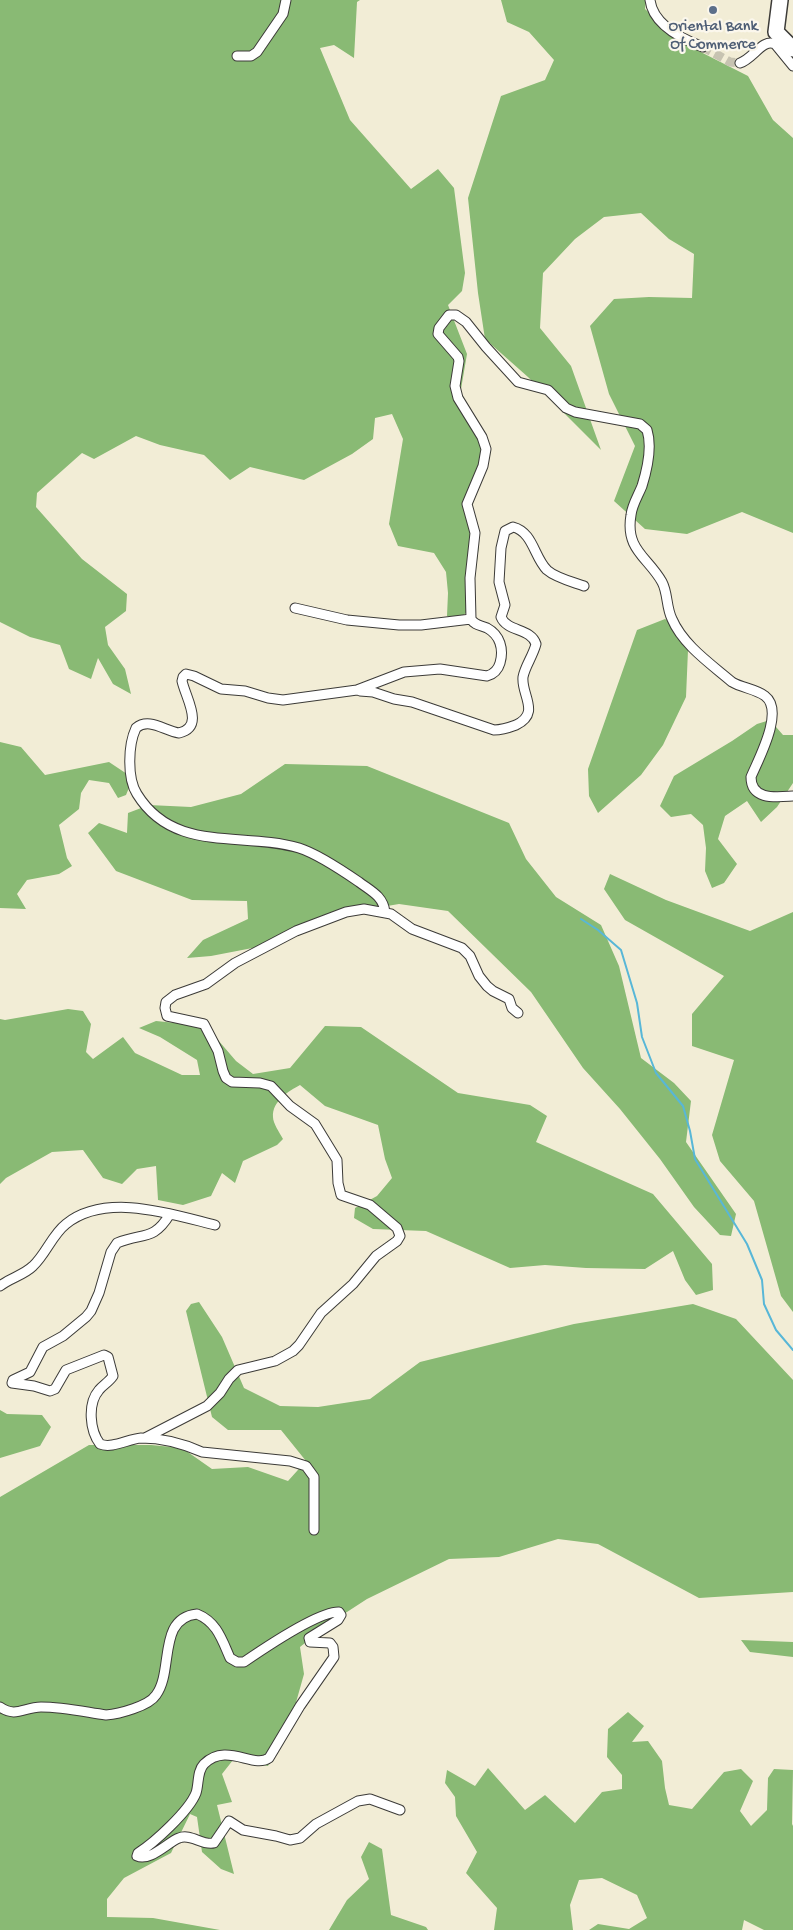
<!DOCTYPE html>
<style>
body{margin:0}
canvas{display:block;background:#f2edd6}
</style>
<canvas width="793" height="1930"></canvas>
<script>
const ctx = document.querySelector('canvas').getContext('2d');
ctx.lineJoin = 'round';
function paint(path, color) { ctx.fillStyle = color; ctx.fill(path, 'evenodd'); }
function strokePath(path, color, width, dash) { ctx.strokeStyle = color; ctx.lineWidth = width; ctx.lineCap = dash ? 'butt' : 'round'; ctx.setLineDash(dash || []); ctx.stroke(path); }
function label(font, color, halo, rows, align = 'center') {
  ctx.font = font + ' "Gochi Hand",sans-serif'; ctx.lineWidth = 4.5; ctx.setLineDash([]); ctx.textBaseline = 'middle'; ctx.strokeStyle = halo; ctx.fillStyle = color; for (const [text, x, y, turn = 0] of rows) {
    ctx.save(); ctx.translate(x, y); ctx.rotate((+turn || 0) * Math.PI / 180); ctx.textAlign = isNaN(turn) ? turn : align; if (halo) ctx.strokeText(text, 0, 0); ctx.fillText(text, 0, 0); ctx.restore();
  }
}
paint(new Path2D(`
 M0 0H360L357 2 354 58 334 45 320 48 350 120 411 189 438 169 454 188 465 273 462 291 448 305 467 354 460 395 472 412 485 452 471 511 479 545 471 609 456 621 447 616 448 593 446 572 434 553 398 546 389 524 403 439 392 414 375 418 373 439 352 454 304 480 250 467 230 480 204 455 160 445 136 436 94 459 82 453 37 493 36 507 82 559 127 594 126 611 105 627 108 645 125 669 131 694 113 684 98 658 91 679 69 669 60 645 30 637 0 622Z
 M501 0H646L645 9 683 43 748 76 773 120 793 138V533L742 512 687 534 645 529 614 501 635 446 609 394 590 326 614 299 649 297 692 298 694 254 669 239 641 213 604 217 575 239 543 273 540 328 571 366 601 450 528 377 485 339 478 293 468 198 501 96 545 80 554 60 529 32 507 22Z
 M665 619 676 626 688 650 686 697 663 745 641 775 598 813 589 796 588 769 637 630Z
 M770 720 783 735H793V783L777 807 761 822 747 801 725 816 718 839 737 864 724 883 712 888 705 871 706 848 703 825 691 814 671 817 660 806 674 776 732 741 757 724Z
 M0 742 21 747 45 775 109 762 133 778 126 795 118 798 109 783 89 780 81 793 79 809 59 825 67 858 72 866 59 874 27 880 17 894 26 909 0 908Z
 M285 764 367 766 509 823 526 859 556 897 601 925 619 966 641 1058 674 1083 691 1101 686 1142 736 1214 731 1236 720 1235 694 1207 660 1159 620 1109 583 1068 531 992 448 911 399 904 346 913 268 945 211 956 187 958 203 940 248 919 247 901 192 900 116 871 88 833 99 823 127 833 128 813 149 805 191 807 241 794Z
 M610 874 666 900 750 931 793 912V1312L781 1296 754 1201 720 1161 712 1135 734 1060 692 1046V1014L724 976 625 920 604 889Z
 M68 1009 83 1011 91 1024 86 1052 93 1059 123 1037 135 1053 182 1075H200L197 1060 160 1037 139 1028 156 1021 206 1026 236 1061 253 1074 290 1068 325 1026 361 1027 458 1093 530 1105 547 1116 536 1142 653 1194 712 1264 713 1290 696 1295 685 1280 673 1251 645 1269 586 1268 545 1265 510 1268 426 1231 373 1229 354 1218 355 1208 377 1196 392 1178 385 1159 378 1125 325 1106 300 1085C289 1091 272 1101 273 1117 273 1123 279 1132 283 1139L277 1145 243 1161 235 1183 222 1173 211 1196 183 1205 158 1200 156 1166 137 1169 122 1184 103 1178 83 1150 52 1152 6 1178 0 1184V1019L5 1020Z
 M199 1302 222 1337 244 1388 280 1406 318 1407 370 1399 420 1362 574 1324 693 1304 736 1319 793 1380V1592L699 1598 598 1544 558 1539 499 1557 449 1559 367 1599 330 1623 300 1647 304 1674 295 1706 268 1766 233 1760 222 1774 232 1802 217 1805 234 1874 221 1869 202 1852 197 1817 190 1814 171 1853 124 1878 107 1899V1917L153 1918 220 1930H0V1497L89 1445H151L182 1448 212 1469 248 1467 288 1481 306 1461 281 1430H228L212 1417 186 1311 191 1304Z
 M0 1410 7 1414 42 1415 51 1427 40 1446 0 1458Z
 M741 1640 793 1642V1657L750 1652Z
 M628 1712 644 1726 632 1742 648 1741 662 1761 665 1788 669 1805 692 1809 724 1772 741 1769 753 1781 740 1811 751 1826 767 1810 768 1778 774 1769 793 1770 792 1824 793 1826V1930H764L744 1920 742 1930H589L598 1924 629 1929 647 1918 637 1895 602 1878 579 1880 570 1905 573 1930H494L497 1908 466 1873 477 1852 456 1816 455 1797 445 1783 447 1770 475 1786 488 1768 525 1810 545 1795 575 1823 602 1792 622 1789V1775L607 1757 608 1729Z
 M369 1842 382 1849 391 1915 426 1927 428 1930H329L347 1900 369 1879 361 1857Z`), '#89ba74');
strokePath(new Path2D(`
 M581 919 598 930 621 950 637 1003 642 1037 656 1073 683 1106 690 1131 695 1159 747 1244 762 1280 764 1304 776 1330 793 1350`), '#58b7d7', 2);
strokePath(new Path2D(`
 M703 47 730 62 740 63`), '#c7c3b1', 9, [9, 4.5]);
const street = new Path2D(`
 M650 0C653 25 682 39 703 47
 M237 56H251L257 52 283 14 286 0
 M740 63C753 59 763 38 775 44L793 66
 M295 608 347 620 399 625H421L471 619
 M360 691 373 692 394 699 412 702 494 730C502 730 508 728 516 725 541 713 521 695 523 677 525 666 533 656 536 644 531 628 507 632 501 617L505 605 499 582 501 548 505 531 513 527C533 532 534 557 547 570 556 578 573 582 584 586
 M385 912C383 896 371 891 359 882 343 871 318 854 299 848 242 831 174 854 137 794 127 778 128 745 136 728 149 717 165 731 179 733 205 727 186 699 182 681L183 677 186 674 194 676 221 689 245 691 268 698 283 700 357 690 404 672 440 669 487 676C494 674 498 670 500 663 504 649 500 635 487 628 481 625 475 626 471 619L470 578 475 533 467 504 483 466 486 449 482 437 458 398 455 386 459 361 458 357 438 334 439 328 449 315H456L466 322 486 347 518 382 548 390 566 408 575 412 640 424 647 430C652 446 647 470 642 486 638 496 632 505 631 515 625 550 648 557 662 582 668 593 666 607 672 619 683 645 711 664 732 682 742 688 756 689 765 696 785 711 758 760 751 777 751 801 777 797 793 796
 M170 1214C153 1242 143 1232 117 1243L111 1252 99 1293 91 1311 86 1317 63 1336 43 1347 30 1372 13 1380 12 1383 34 1386 50 1391 55 1389 66 1370 104 1355 108 1357 113 1376C109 1382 103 1385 99 1390 87 1404 90 1431 100 1444 112 1449 128 1439 141 1438 162 1438 184 1444 202 1452L290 1461 306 1466 314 1477V1530
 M0 1286C10 1278 24 1275 33 1266 46 1254 52 1235 66 1224 106 1192 171 1214 215 1225
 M145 1438 207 1406 220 1393 229 1379 238 1370 275 1361 293 1351 299 1345 321 1313 353 1284 376 1256 397 1241 400 1236 397 1228 370 1205 341 1195 338 1183 337 1160 315 1124 290 1106 271 1086 260 1083 232 1082 226 1078 223 1071 218 1051 204 1024 167 1016 165 1008 166 1002 175 995 206 984 235 963 296 931 346 912 364 909 391 914 412 929 462 948 470 956 479 976 487 986 493 991 509 999 512 1008 518 1013
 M0 1707C16 1718 24 1707 41 1707 63 1707 85 1712 106 1715 119 1714 149 1706 156 1695 174 1671 157 1618 197 1614 217 1622 222 1640 230 1658L237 1662H244C263 1649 319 1611 339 1612L341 1615 338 1620 309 1638 310 1642 330 1643 333 1647 334 1657 300 1706 269 1758C253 1769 227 1742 204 1764 197 1771 199 1784 196 1793 189 1811 154 1843 138 1853L137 1856C150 1862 168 1842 179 1838 191 1833 202 1846 214 1843L229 1821 243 1830 276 1836 290 1840 300 1838 316 1824 358 1801 370 1799 400 1810`);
const highway = new Path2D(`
 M780 0 776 32 793 49`);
strokePath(street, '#3c3b38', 11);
strokePath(highway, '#3c3b38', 18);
strokePath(street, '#fff', 9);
strokePath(highway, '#fff', 15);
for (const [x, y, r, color] of [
 [713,10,5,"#5c6f8a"]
]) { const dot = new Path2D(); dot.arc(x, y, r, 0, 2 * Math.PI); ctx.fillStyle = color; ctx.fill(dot); strokePath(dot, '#fbf7ec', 2); }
label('16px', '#4e5e75', '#fbf7ec', [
 ["Oriental Bank",713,28],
 ["Of Commerce",713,46]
]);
</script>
